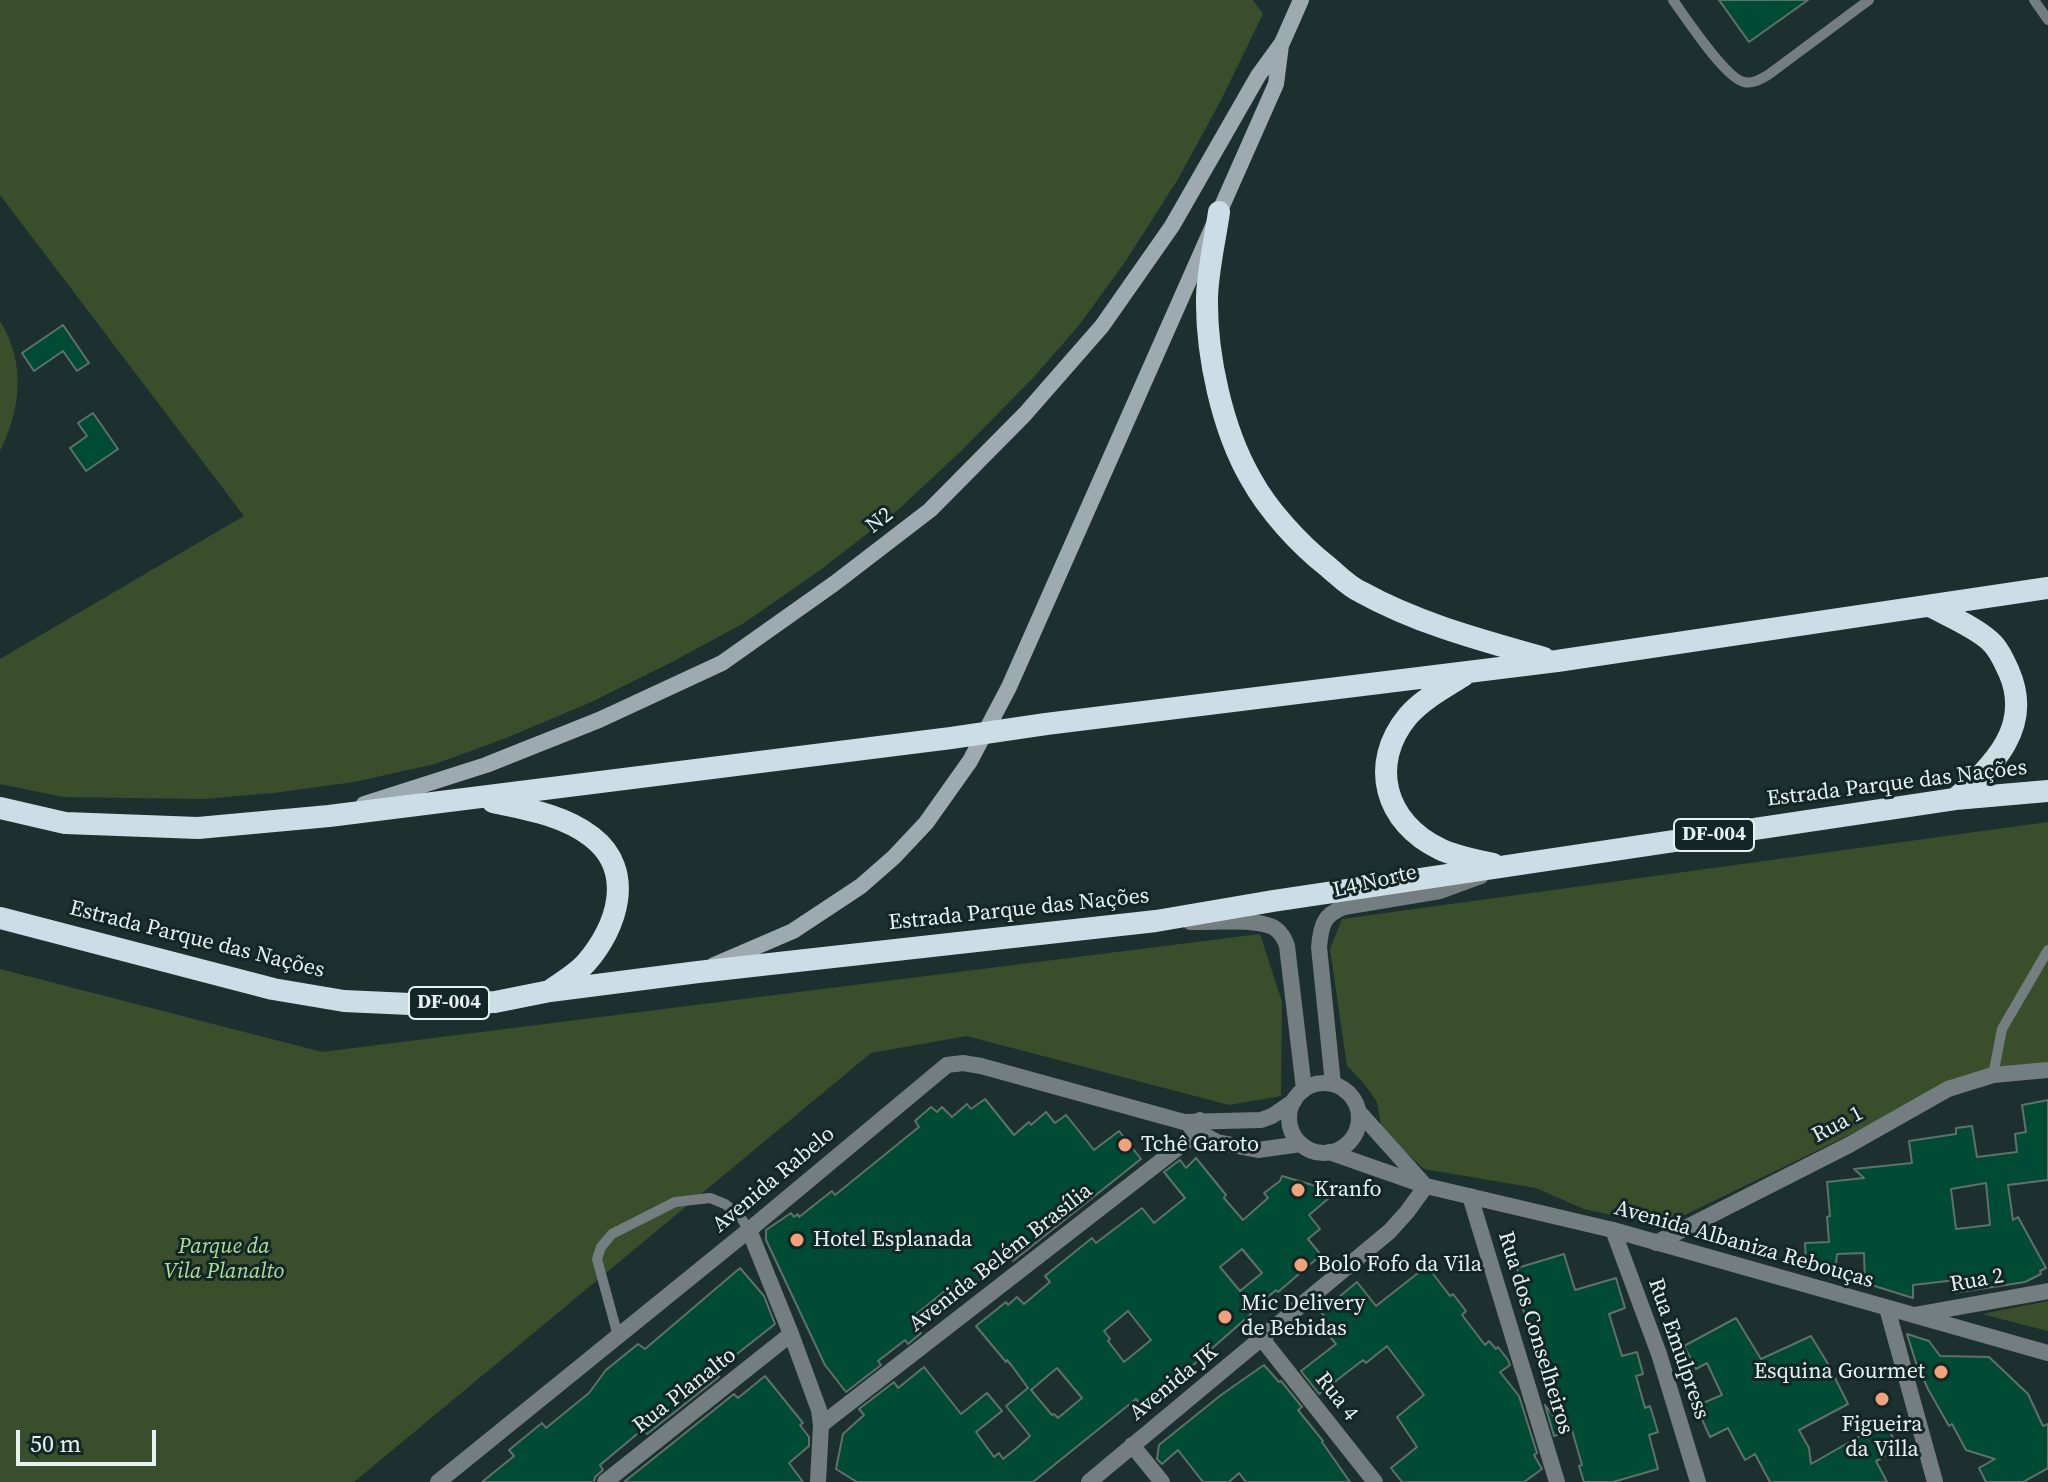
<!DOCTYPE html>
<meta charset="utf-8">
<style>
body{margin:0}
#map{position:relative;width:2048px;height:1482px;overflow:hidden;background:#1d3030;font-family:"Source Serif 4",serif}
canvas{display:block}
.scale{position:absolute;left:16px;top:1430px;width:140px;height:36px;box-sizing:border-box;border:4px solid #e6f2f1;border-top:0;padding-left:10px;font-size:24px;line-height:28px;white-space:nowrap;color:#e6f2f1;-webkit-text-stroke:6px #132626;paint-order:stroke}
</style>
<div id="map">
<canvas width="2048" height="1482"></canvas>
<div class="scale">50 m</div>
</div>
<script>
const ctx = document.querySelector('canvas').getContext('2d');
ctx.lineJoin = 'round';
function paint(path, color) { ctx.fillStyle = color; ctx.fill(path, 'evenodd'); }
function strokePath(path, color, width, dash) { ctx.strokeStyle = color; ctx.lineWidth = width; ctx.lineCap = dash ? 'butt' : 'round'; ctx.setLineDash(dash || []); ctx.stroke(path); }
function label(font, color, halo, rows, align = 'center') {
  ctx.font = font + ' "Source Serif 4",serif'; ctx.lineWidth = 6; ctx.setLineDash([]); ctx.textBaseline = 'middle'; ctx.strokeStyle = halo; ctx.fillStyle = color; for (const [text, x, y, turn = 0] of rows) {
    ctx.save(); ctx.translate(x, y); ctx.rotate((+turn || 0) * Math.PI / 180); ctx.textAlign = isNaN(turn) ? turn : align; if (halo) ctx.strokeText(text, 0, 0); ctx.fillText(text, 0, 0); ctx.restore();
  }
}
paint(new Path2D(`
 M0 0H1253L1263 14 1220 102 1178 179 1125 262 1080 324 1033 378 960 452 900 508 823 568 744 623 672 662 589 703 506 738 435 764 354 782 273 793 204 799 63 797 0 784V659L244 516 0 195Z
 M0 321C26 363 21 409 0 451Z
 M2048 822V1064L1911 1105 1662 1226 1584 1209 1536 1188 1424 1169 1392 1140 1381 1125 1377 1102 1363 1082 1347 1066 1330 949 1342 919Z
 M1260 934 1282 1002 1281 1096 1229 1105 967 1036 871 1053 354 1482H0V969L322 1052Z
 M2048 1301V1331L1982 1314Z`), '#394f2c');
const building = new Path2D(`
 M1719 0H1808L1749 42Z
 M63 325 89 363 77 371 63 351 34 371 22 353Z
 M93 413 118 449 86 471 70 448 87 436 78 423Z
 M985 1099 1014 1135 1029 1122 1031 1125 1046 1112 1055 1123 1066 1115 1094 1150 1119 1131 1141 1159 1013 1261 1010 1257 958 1296 950 1287 910 1319 921 1333 908 1344 905 1340 878 1361 881 1365 846 1392 825 1365 766 1240V1230L791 1213 794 1217 798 1214 799 1217 832 1191 835 1195 919 1127 915 1121 931 1107 937 1112 942 1107 952 1117 967 1104 971 1109Z
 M2048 1100V1180L2008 1185 2013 1220 2018 1217 2046 1268 2040 1271 2041 1274 2025 1282 1954 1293 1956 1280 1913 1285V1298L1865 1283 1864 1253 1837 1254 1835 1273 1806 1265 1805 1243 1829 1242 1827 1217 1830 1216 1827 1182 1864 1178 1854 1169 1912 1163 1909 1141 1956 1134V1128L1972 1126 1977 1157 2017 1152 2015 1134 2026 1132 2022 1105ZM1986 1183 1990 1225 1956 1229 1951 1189Z
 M1196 1158 1226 1195 1224 1198 1243 1220 1268 1198 1264 1193 1280 1181 1282 1176 1336 1192 1309 1215 1320 1229 1308 1239 1321 1255 1278 1292 1276 1290 1250 1312 1251 1314 1184 1373 1142 1406 1136 1399 1033 1482H857L836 1469 843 1434 864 1415 859 1409 894 1382 898 1388 924 1367 961 1414 987 1393 1002 1411 976 1432 994 1457 999 1453 1003 1459 1018 1447 1030 1436 1006 1406 1028 1388 1012 1366 1007 1360 1006 1362 976 1326 1006 1302 1008 1305 1017 1297 1024 1304 1050 1282 1045 1276 1092 1238 1096 1243 1142 1208 1154 1223 1185 1198 1164 1172 1180 1160 1186 1168ZM1242 1249 1262 1273 1240 1291 1220 1267ZM1128 1311 1151 1340 1124 1362 1108 1341 1110 1339 1104 1331ZM1057 1368 1082 1398 1058 1418 1054 1414 1052 1415 1031 1390Z
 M1564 1254 1575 1290 1616 1278 1625 1308 1609 1314 1622 1356 1637 1352 1643 1374 1636 1376 1645 1408 1650 1406 1658 1432 1649 1435 1658 1469 1613 1482H1584L1579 1466 1582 1465 1572 1430 1554 1436 1545 1405 1554 1417 1550 1401 1557 1400 1547 1369 1540 1371 1530 1338H1532L1522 1306 1528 1304 1517 1268Z
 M1427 1266 1450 1296 1453 1294 1466 1311 1462 1315 1485 1345 1489 1341 1496 1349 1498 1347 1508 1360 1510 1365 1500 1372 1519 1396 1537 1453 1534 1455 1542 1469 1524 1482H1402L1391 1468 1417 1447 1397 1417 1424 1395 1387 1346 1366 1363 1363 1360 1319 1394 1301 1371 1336 1344 1319 1324 1326 1318 1321 1312 1357 1282 1376 1306Z
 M740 1268 764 1296 775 1324 714 1372 719 1377 647 1434 643 1429 600 1465 603 1470 595 1477 594 1482H482L514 1456 509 1450 542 1423 546 1428 589 1393 606 1370 638 1344 645 1349Z
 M1736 1318 1761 1359 1811 1336 1828 1364 1848 1404 1799 1430 1809 1448 1811 1464 1862 1435 1860 1430 1883 1419 1899 1449 1876 1461 1887 1482H1770L1755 1454 1745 1460 1728 1428 1710 1437 1696 1406 1722 1395 1707 1363 1696 1369 1684 1346Z
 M1907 1334 1929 1341 1940 1356 1989 1357 2028 1394 2043 1426 2048 1424V1468L2023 1482H1986L1979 1468 1995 1459 1966 1450 1952 1424 1949 1426 1928 1389 1916 1363Z
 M1264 1365 1279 1382 1281 1381 1302 1407 1298 1410 1323 1441 1322 1442 1350 1482H1246L1239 1473 1229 1482H1203L1178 1450 1162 1464 1157 1459 1159 1445 1221 1395Z
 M765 1376 803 1423 800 1425 809 1437V1446L789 1463 803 1482H624L734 1394 738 1398Z`);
paint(building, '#004b33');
strokePath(building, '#5f7168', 2);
strokePath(new Path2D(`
 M1673 0C1686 18 1725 78 1744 82 1753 84 1761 79 1768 75L1869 0
 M2034 0 2048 20
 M1993 1075 2002 1029 2048 950
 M618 1336 597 1259 601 1247 612 1234 675 1202 710 1198 725 1204 739 1215 749 1230`), '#747d80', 10);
strokePath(new Path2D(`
 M1191 1128 1217 1142 1258 1150 1301 1144
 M1470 1196 1557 1482
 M749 1230 791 1334 819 1410 821 1425 818 1482
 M1613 1230 1659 1354 1698 1482
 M1656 1243 1849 1145 1948 1089 1993 1075 2048 1070
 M1887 1308 1935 1482
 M1914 1315 2048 1291
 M1262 1339 1375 1482
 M821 1425 1197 1133 1200 1120
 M1132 1445 1162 1482
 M438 1482 749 1230 947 1065 963 1063 981 1066 1184 1122 1261 1120 1272 1116 1294 1101
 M605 1482 791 1334
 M1089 1482 1390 1231 1407 1212 1426 1186`), '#747d80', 16);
strokePath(new Path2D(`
 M1190 922C1210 923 1263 917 1277 930 1282 934 1285 940 1287 946L1304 1089
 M1289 1118a35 35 0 1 1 70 0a35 35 0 1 1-70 0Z
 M1333 1084 1319 947C1321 926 1323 915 1344 907L1440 891 1481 876
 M1359 1112 1422 1182
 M1329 1152 1426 1186 1613 1230 2048 1353`), '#747d80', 16);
strokePath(new Path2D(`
 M364 804 486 765 599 720 722 663 835 583 930 510 1025 414 1102 326 1172 226 1258 76 1282 43 1301 0
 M714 965 793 931 861 886 894 857 926 823 970 761 1009 687 1276 84 1281 45`), '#9dabb0', 16);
strokePath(new Path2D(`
 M1219 212C1215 240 1208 269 1207 297 1206 354 1222 429 1251 479 1268 510 1299 544 1327 566 1338 575 1348 586 1361 592 1419 624 1481 640 1544 658
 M1930 606C1948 616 1975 627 1990 641 1999 649 2004 661 2009 672 2033 727 1993 766 1955 799
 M1463 676C1444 688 1423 699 1408 716 1368 764 1385 823 1440 849 1456 857 1476 860 1493 864
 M493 802C526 809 564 815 592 837 636 871 617 928 586 963 576 974 562 982 551 990
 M0 808 65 823 198 828 329 816 951 738 1046 724 1557 661 2048 588
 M0 918 273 989 344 1001 410 1004 495 1002 550 991 698 972 1156 921 1273 901 1955 799 2048 791`), '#cbdee6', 22);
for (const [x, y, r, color] of [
 [1125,1145,8,"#f1a27b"],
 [1298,1190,8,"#f1a27b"],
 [797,1240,8,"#f1a27b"],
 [1301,1265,8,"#f1a27b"],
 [1225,1317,8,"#f1a27b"],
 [1941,1372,8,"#f1a27b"],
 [1882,1399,8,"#f1a27b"]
]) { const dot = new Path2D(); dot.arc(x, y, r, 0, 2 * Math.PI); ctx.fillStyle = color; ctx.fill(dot); strokePath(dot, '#132626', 3); }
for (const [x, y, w] of [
 [1714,835,80],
 [449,1003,80]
]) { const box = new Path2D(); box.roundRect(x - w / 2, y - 16, w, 32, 6); ctx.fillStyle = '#132626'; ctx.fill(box); strokePath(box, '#e6f2f1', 2); }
label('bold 20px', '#e6f2f1', null, [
 ["DF-004",1714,835],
 ["DF-004",449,1003]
]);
label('22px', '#e6f2f1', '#132626', [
 ["N2",880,521,-38],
 ["Estrada Parque das Nações",1897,784,-7],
 ["L4 Norte",1375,882,-13],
 ["Estrada Parque das Nações",1019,910,-6],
 ["Estrada Parque das Nações",197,940,14],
 ["Rua 1",1838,1125,-28],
 ["Avenida Rabelo",774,1180,-40],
 ["Avenida Albaniza Rebouças",1744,1245,16],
 ["Avenida Belém Brasília",1001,1258,-38],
 ["Rua 2",1977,1281,-10],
 ["Rua dos Conselheiros",1535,1333,73],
 ["Rua Emulpress",1678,1349,71],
 ["Avenida JK",1174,1383,-39],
 ["Rua Planalto",685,1391,-38],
 ["Rua 4",1336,1397,52]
]);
label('22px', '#e6f2f1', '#132626', [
 ["Tchê Garoto",1141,1145],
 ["Kranfo",1314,1190],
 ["Hotel Esplanada",813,1240],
 ["Bolo Fofo da Vila",1317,1265],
 ["Mic Delivery",1241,1304],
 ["de Bebidas",1241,1329],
 ["Esquina Gourmet",1925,1372,"right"],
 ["Figueira",1882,1425,"center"],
 ["da Villa",1882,1450,"center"]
], 'left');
label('italic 22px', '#b0df96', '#132626', [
 ["Parque da",224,1247],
 ["Vila Planalto",224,1272]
]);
</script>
